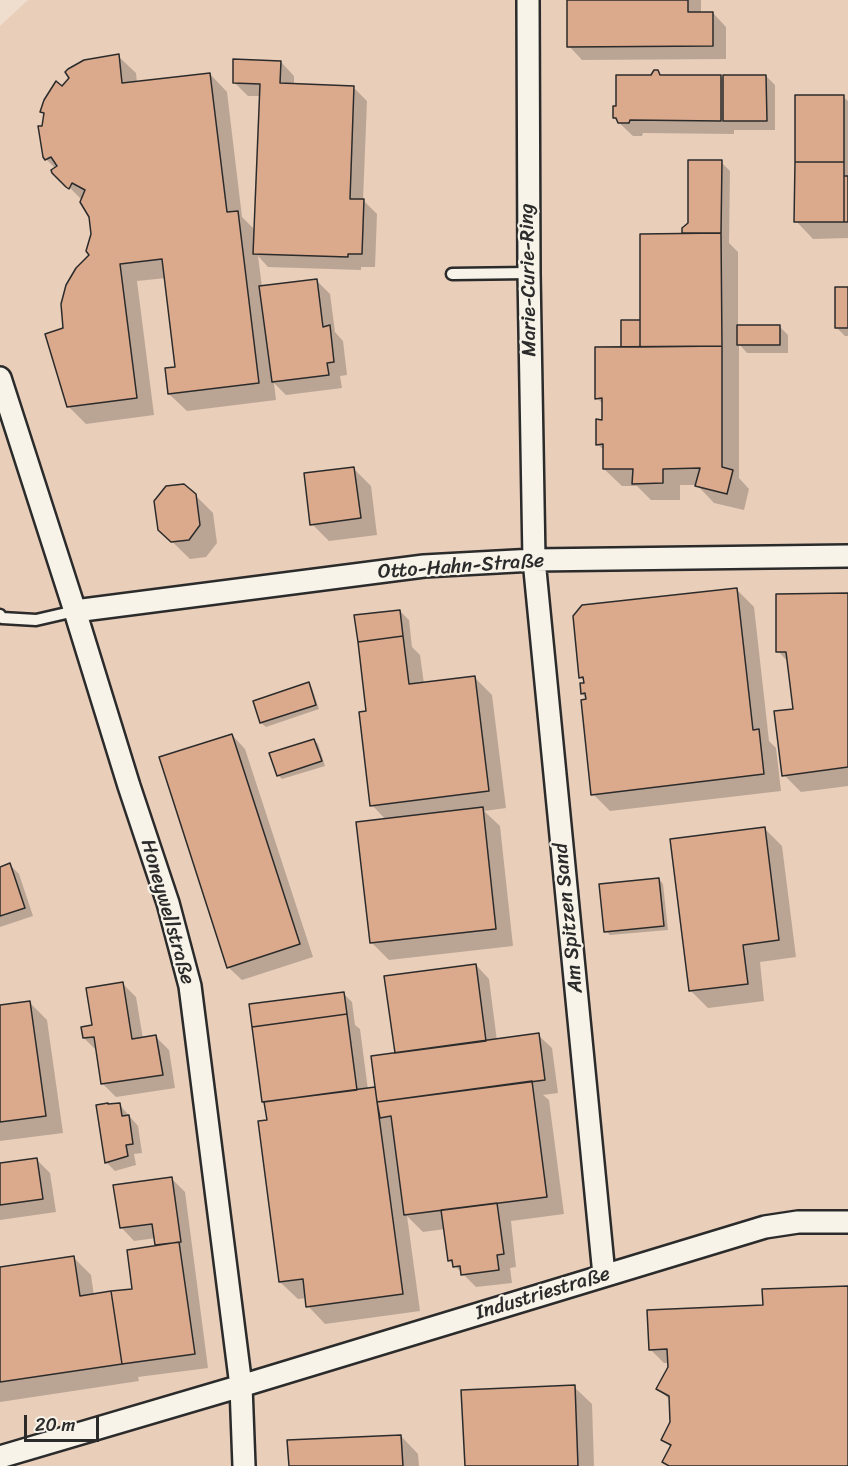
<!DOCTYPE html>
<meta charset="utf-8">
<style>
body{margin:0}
#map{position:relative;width:848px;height:1466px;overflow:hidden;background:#efddcd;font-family:Sriracha,sans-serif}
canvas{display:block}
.scale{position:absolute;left:24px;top:1415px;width:75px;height:27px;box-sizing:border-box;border:3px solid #2b2b2b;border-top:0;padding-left:8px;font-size:18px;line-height:21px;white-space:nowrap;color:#2b2b2b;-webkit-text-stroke:4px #f7f3e8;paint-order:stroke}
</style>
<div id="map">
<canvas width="848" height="1466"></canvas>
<div class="scale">20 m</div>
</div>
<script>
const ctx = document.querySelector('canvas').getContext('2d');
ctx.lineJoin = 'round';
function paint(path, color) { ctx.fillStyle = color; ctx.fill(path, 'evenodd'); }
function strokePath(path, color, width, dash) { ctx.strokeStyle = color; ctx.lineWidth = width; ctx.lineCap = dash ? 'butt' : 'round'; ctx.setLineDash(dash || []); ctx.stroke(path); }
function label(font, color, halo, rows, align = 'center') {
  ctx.font = font + ' Sriracha,sans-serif'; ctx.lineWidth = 4.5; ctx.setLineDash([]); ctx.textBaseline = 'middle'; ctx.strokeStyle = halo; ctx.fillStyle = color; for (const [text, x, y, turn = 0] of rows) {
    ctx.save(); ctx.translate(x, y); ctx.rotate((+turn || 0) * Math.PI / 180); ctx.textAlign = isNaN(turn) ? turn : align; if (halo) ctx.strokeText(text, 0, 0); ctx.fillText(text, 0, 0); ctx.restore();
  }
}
paint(new Path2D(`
 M28 0H848V1466H0V26Z`), '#e9ceba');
paint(new Path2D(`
 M568 0H701V13H713L726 27V59L582 60 569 46Z
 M118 56 136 73 137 83 210 74 227 92 242 217 256 231 261 96H248L234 82 281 62 294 76V85L353 87 367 101 363 200 377 214 375 267H361V270L268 267 258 256 262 287 316 280 330 294 335 332 343 341 347 375 340 376 342 388 286 395 274 383 276 400 187 411 169 394 177 368 166 278 137 281 154 415 86 424 68 406 62 304 91 255 93 234 91 217 82 200 53 171 56 169 46 159 44 127 45 115 41 111 62 88Z
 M657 72 662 76 721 77 724 80 766 76 775 85V130H734V134L643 133 642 136H633L614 118Z
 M843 97 848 101V238L813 239 796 221Z
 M721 162 730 171 729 243 738 252V326H779L788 335V353H747L739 344V478L749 489 744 510 714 503 697 485H680V500H651L637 486H622L604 469V450L597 444 604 422V405L597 398 642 321 684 235V229L689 224Z
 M848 288V336H845L836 327Z
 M354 469 371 486 377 535 329 541 312 524Z
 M195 495 213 513 217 543 206 557 190 559 159 529Z
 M737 590 754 607 769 741 776 748 781 791 610 811 593 794 587 701 582 693 585 682 580 677Z
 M848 594V786L801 792 784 775 794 710 788 662 778 651Z
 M400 611 409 620 412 647 420 655 424 684 474 677 492 695 506 808 484 811 500 826 513 946 389 960 371 942 386 820 372 805 368 713Z
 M308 684 312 688 319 709 266 727 261 723 255 702Z
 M232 735 245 749 313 957 242 980 228 967Z
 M314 740 318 744 325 766 282 779 278 775Z
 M765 829 782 846 796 957 760 962 764 1001 708 1008 690 990Z
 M10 865 19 874 33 916 0 927V868Z
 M659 879 663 884 668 930 610 935 606 931Z
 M476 965 489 979 497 1041 538 1035 552 1048 558 1093 543 1095 549 1100 564 1214 511 1221 516 1267 510 1268 512 1283 476 1287 449 1260 445 1229 423 1232 407 1216 420 1311 325 1324 308 1306 307 1298 298 1299 280 1282 268 1121 266 1104 263 1101 343 993 352 1002 355 1025 360 1029 368 1090 377 1089 396 1054Z
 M123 984 136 997 143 1039 156 1037 169 1050 175 1088 116 1097 102 1083 97 1051 84 1038Z
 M30 1003 47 1020 63 1133 0 1141V1007Z
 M119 1104 138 1126 142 1153 134 1154 136 1165 115 1171 106 1162Z
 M37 1160 50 1173 56 1212 0 1220V1165Z
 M171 1178 185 1192 208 1368 138 1377 139 1381 0 1402V1269L74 1258 91 1275 94 1296 134 1290 157 1247 156 1238 134 1241 121 1227Z
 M848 1287V1466H668L664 1462 671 1447 663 1440 671 1422V1401L658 1389 669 1367V1363H664L650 1349 764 1307Z
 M574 1387 592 1404 594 1466H466Z
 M401 1436 418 1454 419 1466H290Z`), '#0003');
const building = new Path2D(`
 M567 0H688V12H713V46L567 47Z
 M119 54 122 83 210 73 227 212 238 211 259 383 168 394 165 368 175 367 162 259 120 264 137 398 67 407 45 334 63 328 61 304 66 285 76 268 89 255 86 251 91 234 89 217 80 202 85 190 72 183 69 189 66 187 52 173 51 170 57 166 51 157 45 160 43 157 38 126H42L44 113 40 112 44 100 56 81 62 86 69 78 65 72 68 69 84 60Z
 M233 59 281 61 280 83 354 86 350 199H364L362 254H348V257L253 254 260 84 233 83Z
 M654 70H658L660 75H721V121L630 120 629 123H618L616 118H613V106H616V75H651Z
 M723 75H766L767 121H723Z
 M795 95H844V162H795Z
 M688 160H722L721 233H682V228L688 223Z
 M795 162H844V222H794Z
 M844 176H848V222H844Z
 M721 233 722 346 640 347V234Z
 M317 279 323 327 330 325 334 362 327 363 329 375 272 382 259 286Z
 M835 287H848V328H835Z
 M621 320H640V347H621Z
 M737 325H780V345H737Z
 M722 346V467L733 470 727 494 695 486 700 468 663 469V483L632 484 633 469H603V444L596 445V419L602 420V398L595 399V347Z
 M354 467 361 518 310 525 304 473Z
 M184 484 196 494 200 525 189 540 171 542 158 530 154 501 166 486Z
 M737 588 753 730 759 729 764 774 591 795 581 700 586 699 585 693 581 694 580 683H584L583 677 579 678 573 616 582 605Z
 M848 593V767L782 776 774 711 793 709 786 652H776V594Z
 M400 610 403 636 358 642 354 615Z
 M403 636 409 684 475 676 489 791 370 806 359 712 366 711 358 642Z
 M309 682 316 705 260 723 253 701Z
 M232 734 300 944 227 968 159 757Z
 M314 739 322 761 277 776 269 753Z
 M483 807 496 929 370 943 356 822Z
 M765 827 779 940 743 945 748 984 689 991 670 839Z
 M10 863 25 908 0 916V867Z
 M659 878 664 926 604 932 599 884Z
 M476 964 486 1041 395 1053 384 976Z
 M123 982 132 1039 156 1035 163 1075 101 1084 94 1037 83 1038 81 1027 92 1025 86 988Z
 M344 992 347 1014 252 1027 249 1004Z
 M30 1001 46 1116 0 1122V1005Z
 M347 1014 357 1090 262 1102 252 1027Z
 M539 1033 545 1080 377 1102 371 1056Z
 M532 1081 547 1197 404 1215 391 1116 380 1118 377 1102Z
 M375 1087 403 1294 306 1307 303 1279 279 1282 258 1121 267 1120 264 1102Z
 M108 1103V1104L120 1103 122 1116 129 1115 133 1144 126 1145 128 1156 105 1163 96 1105Z
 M37 1158 43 1199 0 1205V1163Z
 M172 1177 181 1242 155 1245 152 1224 120 1228 113 1185Z
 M497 1203 504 1254 497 1255 499 1270 461 1275 460 1266 453 1267 452 1260 448 1261 441 1210Z
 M179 1242 195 1354 122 1364 111 1291 132 1289 127 1250Z
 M74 1256 80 1296 111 1291 122 1364 0 1382V1267Z
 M848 1286V1466H669L662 1462 671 1445 661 1440 670 1422 669 1396 656 1389 668 1367 667 1349 649 1350 647 1310 763 1305 762 1289Z
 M575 1385 578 1466H465L461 1390Z
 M401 1435 403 1466H289L287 1440Z`);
paint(building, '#dbaa8d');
strokePath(building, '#2b2b2b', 1.5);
const lane = new Path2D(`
 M452 274 529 273
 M0 615 2 618 36 620 75 611`);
const street = new Path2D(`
 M528 0 529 273 534 560 604 1275
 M0 378 75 611 129 786 168 903 190 986 241 1386 244 1466
 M75 611 424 566 534 560 848 556
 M0 1457 241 1386 765 1227 798 1222H848`);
strokePath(lane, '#2b2b2b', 15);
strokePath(street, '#2b2b2b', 26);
strokePath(lane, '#f7f3e8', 10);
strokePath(street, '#f7f3e8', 21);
label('20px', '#2b2b2b', '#f7f3e8', [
 ["Marie-Curie-Ring",529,280,-91],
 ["Otto-Hahn-Straße",461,567,-4],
 ["Honeywellstraße",167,912,74],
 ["Am Spitzen Sand",569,918,-96],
 ["Industriestraße",543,1294,-17]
]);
</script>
